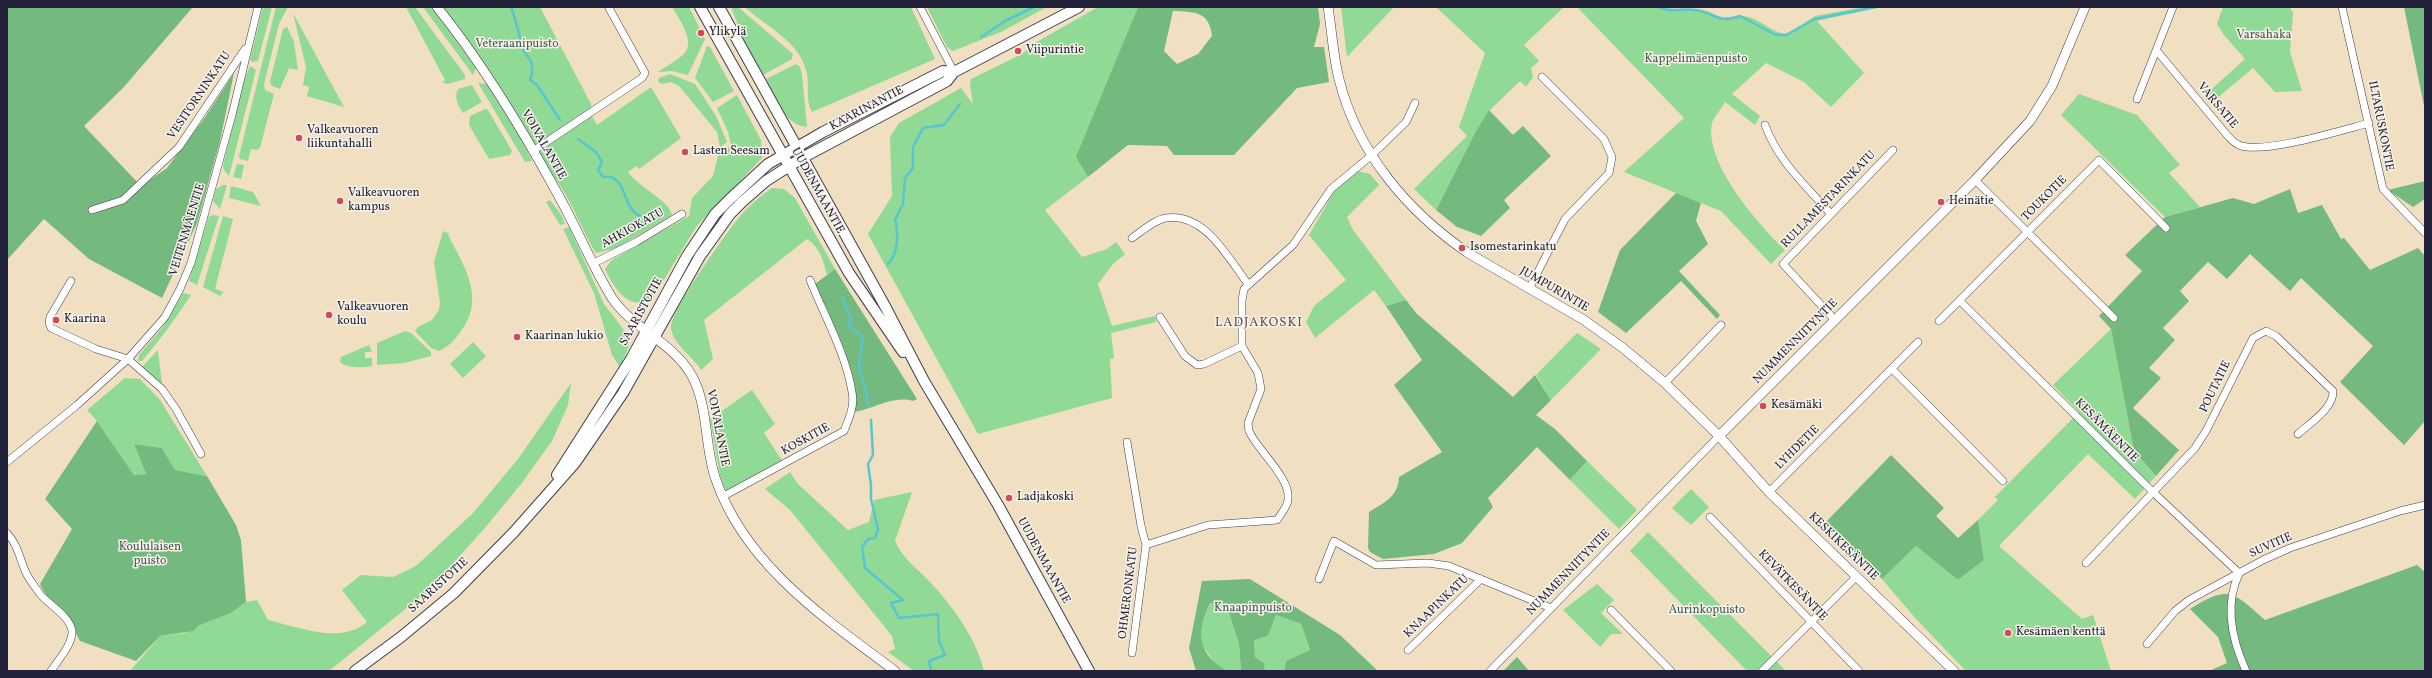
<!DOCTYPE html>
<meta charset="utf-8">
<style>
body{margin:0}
#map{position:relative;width:2432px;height:678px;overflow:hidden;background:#f0dfc1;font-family:Vollkorn,serif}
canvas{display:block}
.frame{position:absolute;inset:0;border:8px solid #22223b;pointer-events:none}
</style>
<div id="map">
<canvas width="2432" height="678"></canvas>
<div class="frame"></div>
</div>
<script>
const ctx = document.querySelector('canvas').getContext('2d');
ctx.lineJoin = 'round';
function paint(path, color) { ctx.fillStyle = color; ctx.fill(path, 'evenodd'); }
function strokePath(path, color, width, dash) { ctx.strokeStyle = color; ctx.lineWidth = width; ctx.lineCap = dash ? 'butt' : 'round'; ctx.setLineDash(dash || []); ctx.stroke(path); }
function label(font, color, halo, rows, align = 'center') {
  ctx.font = font + ' Vollkorn,serif'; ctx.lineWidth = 3; ctx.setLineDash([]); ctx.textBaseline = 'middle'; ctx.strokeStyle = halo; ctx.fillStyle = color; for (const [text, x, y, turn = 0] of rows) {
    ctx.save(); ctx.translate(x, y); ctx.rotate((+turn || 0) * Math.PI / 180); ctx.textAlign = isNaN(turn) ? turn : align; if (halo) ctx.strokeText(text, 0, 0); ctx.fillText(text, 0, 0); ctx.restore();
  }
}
paint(new Path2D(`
 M263 7H272L258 61 252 62 250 60Z
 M276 7H288L279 24 264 84 265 90 274 94 260 148 257 150 251 149 248 161 240 159 239 156Z
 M406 7H415L465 75V79L447 84 442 82 445 80Z
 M423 7H432L476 68 473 75Z
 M442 7H540L591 104 592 116 597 125 651 87 681 138 639 169 637 166 628 172C639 188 669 200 672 215L617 248 596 253C579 225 570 195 549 171Z
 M672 7H689L705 39 688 75 672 71 658 72C666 66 681 59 686 51 694 39 678 17 672 7Z
 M731 7H738L793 54 792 59 763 75 744 41Z
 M745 7H911L935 59 812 112C805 101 810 83 806 70 798 40 766 27 745 7Z
 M927 7H1047L1003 31 953 51 947 47Z
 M1098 7H1138L1077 157 1088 177 1045 210 1082 257 1107 249 1116 242 1125 254 1113 264 1098 284 1112 326 1155 316 1156 322 1111 333 1114 358 1110 359 1112 398 978 434 868 234 892 196 890 137 899 123 961 88 973 104 970 86 971 79 1022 54 1035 43Z
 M1341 7H1394L1347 57Z
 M1436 7H1564L1524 45 1539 61 1531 68 1533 77 1526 87 1520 81 1489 111 1476 131 1436 210 1414 189 1467 136 1459 127 1485 53Z
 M1577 7H1663C1683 17 1696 0 1720 18 1730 18 1739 14 1749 17 1762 21 1773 33 1787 34L1815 16 1864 7H1880L1817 21 1864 73 1831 107 1804 82 1766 63 1732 94 1760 116 1755 125 1725 102C1722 108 1714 117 1712 123 1704 163 1758 224 1785 250L1771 264 1721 211 1624 172 1684 118Z
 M2223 7H2289L2293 12 2290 52 2302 91 2275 92 2253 68 2210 104 2204 96 2245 59 2224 35 2217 24Z
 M293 13 344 107 307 96 309 87 303 85 306 67Z
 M287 27 294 42 298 70 289 68 280 89 272 86 270 82 283 29Z
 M707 46 710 47 734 91 713 102 695 78Z
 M796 64 800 67 802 75 807 127C784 125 775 98 766 79Z
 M250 66 256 70 229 176 224 170 223 166 243 83Z
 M670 74 695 84 716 116 727 142 720 147 717 132 679 86 671 82 661 84 658 81 659 78Z
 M478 83 487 84 522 140 532 161 525 162Z
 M472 85 482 102 463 113C459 106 453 98 458 89Z
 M2079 94 2137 115 2180 165 2169 173 2200 207 2165 217 2061 115Z
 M737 95 761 140 762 158 696 227 653 298C629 313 614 288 605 269L612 260 689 216 692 198 713 176 719 152 727 150 731 144 728 132 717 108Z
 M485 109 488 110 512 151 510 155 489 159 469 125 470 116Z
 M237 164 244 165 241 179 233 177Z
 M1357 171 1370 174 1379 185 1347 217 1353 230 1406 300 1386 306 1374 290 1315 338 1306 322 1314 306 1346 280 1309 235 1335 190Z
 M223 185H227L220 209 213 201 216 189Z
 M231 186 253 192 261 206 229 198Z
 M772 188 784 189 795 198 835 269 827 275C824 262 819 246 807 239L704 320 713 359 701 370C693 356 673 345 671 328 670 311 724 237 736 221 746 208 759 197 772 188Z
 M550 200 562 216 565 224 560 225 546 202Z
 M214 215 219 216 197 285 189 281 209 216Z
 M223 216 233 219 215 289 224 292 220 296 203 287Z
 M569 227 604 304 627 334 629 346 620 367 612 355 594 293 563 229Z
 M443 231 450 234 448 235C464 266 486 298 461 331 456 339 447 348 439 351L431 348 415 331 418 327 432 320 439 310 440 303 434 262Z
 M183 293 191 295C176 318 160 340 142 361H138L139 355 163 327Z
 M2111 329 2134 451 2156 476 2135 499 2088 454 1999 546 2082 619 2093 615 2111 671H1966L1916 619 1882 579 1916 546 1958 580 1984 560 1978 520 1998 500 1995 497 2079 412 2053 385Z
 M405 331 411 333 431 352V356L404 363 377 365V343Z
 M1577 333 1601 349 1551 400 1536 375Z
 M473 342 486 356 463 378 450 364Z
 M369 345 372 352H365V358H372V366C364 368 346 368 340 362L341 357Z
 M157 351H158L162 384 142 367Z
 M125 378 140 379 160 400 207 476 175 470 162 448 134 444 146 474 134 475 97 421 87 410Z
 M571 383 568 405 552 441 521 484 484 529 430 589 329 671H130L160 636 185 633 198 626 231 613 246 602 257 600 268 620C298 627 341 645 367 622L342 590 361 575 393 577 416 566 473 513 518 459Z
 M752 390 775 424 764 433 783 462 726 491 720 475 710 419Z
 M1587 461 1637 510 1619 529 1570 480Z
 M790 472 798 484 848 530 869 522 874 500 912 492 895 541C903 559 918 569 931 583 953 607 976 638 984 671H914L888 652 895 649 892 636 790 510 765 489Z
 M1691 489 1709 507 1691 525 1672 508Z
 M1648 532 1786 671H1747L1630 551Z
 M1597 584 1614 600 1601 613 1623 634H1611L1600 647 1563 610Z
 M1210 603 1227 607 1239 644 1241 671H1228L1216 665 1200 642 1201 621Z
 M1276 615 1301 624 1310 651 1286 661 1284 671H1265L1264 663 1255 657 1254 640 1268 636Z`), '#91da95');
paint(new Path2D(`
 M7 7H193L123 88 84 126 141 186 167 168 206 116 234 73 220 141 197 223 162 298 89 259 44 219 7 260Z
 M1138 7H1318L1320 24 1314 47H1324L1329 82 1297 88 1234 155H1174L1167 146 1128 145 1088 177 1076 157ZM1173 11C1195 12 1209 11 1212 36L1198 54 1177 64 1164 51Z
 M2404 7H2425V111Z
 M1489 110 1513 135 1523 126 1551 156 1504 200 1510 208 1481 236 1457 227 1436 210 1476 131Z
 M2425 181V199L2413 207 2388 190Z
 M2290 189 2298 213 2322 205 2341 239 2344 238 2370 270 2418 248 2425 256V421L2404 445 2340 382 2373 346 2301 278 2290 291 2250 254 2227 279 2208 262 2180 291 2189 301 2163 328 2175 340 2149 368 2161 378 2133 408 2179 450 2156 476 2134 451 2111 329 2099 316 2142 271 2125 255 2165 217 2233 198 2254 204Z
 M1676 193 1701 203 1696 221 1708 244 1679 271 1720 315 1717 319 1681 281 1626 333 1598 312 1620 250Z
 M835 269 917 399 913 401C893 395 874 409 854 412L856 392 815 284Z
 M1406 300 1417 314 1513 397 1535 375 1551 400 1536 415 1555 429 1587 461 1570 480 1537 447 1488 498 1493 507 1462 543 1434 554 1383 559 1370 552 1368 548 1369 512C1385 502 1398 497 1399 477L1442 452 1394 385 1422 360 1386 306Z
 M97 421 134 475 146 474 134 444 162 448 175 470 207 476 236 525 241 540 246 602 231 613 198 626 193 631 160 636 136 661 80 641C70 617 50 606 40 584L72 529 45 499Z
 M1891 455 1944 508 1936 516 1958 538 1978 520 1984 560 1958 580 1916 546 1882 579 1824 524Z
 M2417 565 2425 572V671H2209L2227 663 2218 637 2190 609C2229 584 2233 592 2265 620Z
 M1250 579 1340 635 1378 671H1284L1286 661 1310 650 1301 624 1276 615 1268 636 1254 640 1255 657 1264 663 1265 671H1241L1239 644 1227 607 1210 603C1195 632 1198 656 1228 671H1196L1189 648 1202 581Z
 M1517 657 1529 671H1503Z`), '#74ba7e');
strokePath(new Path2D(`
 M511 7C517 21 518 34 523 48 524 54 531 58 532 65 533 71 532 74 530 80L537 85 560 120
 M1658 7C1671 13 1682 8 1695 10 1716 13 1717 24 1740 16L1776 35H1786L1815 19 1876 7
 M981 37 1005 21 1034 7
 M578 139 596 152 602 162 598 170 603 177C629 174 620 207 640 216
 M888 264C898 254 899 233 895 220L903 204 905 178 913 168V147L923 128 944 125 960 104
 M842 297 851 319 848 325 863 338 859 366 869 405
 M871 420 873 455 868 464 871 485V499L878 529 875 538 868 539 862 547 865 568 903 600 891 603 899 618 938 614 939 641 945 655 929 661 931 671`), '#58c5d0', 2.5);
const minor = new Path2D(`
 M920 7 954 72
 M2342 7 2383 189 2425 233
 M2157 51 2227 135C2231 139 2234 143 2239 145 2262 155 2342 130 2369 123
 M2137 99 2173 7
 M1765 125C1778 161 1806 186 1831 214
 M533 151 642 78 645 73 609 8
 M1975 180 2114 318
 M92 210 123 200 179 147 245 49
 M1132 238C1142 231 1154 220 1166 218 1205 212 1228 258 1248 284
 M594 263 636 242 682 214
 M71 281 50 317 49 323 51 328 96 349 128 359 162 389 176 409 201 454
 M1529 289 1565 219 1609 173 1612 157 1604 139 1542 77
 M1960 301 2154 493 2239 573
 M1160 317 1185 356 1197 365 1204 364 1242 346
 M1834 319 1783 264 1893 150
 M1939 321 2099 160 2166 228
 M1893 370 2003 481
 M1665 383 1721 325
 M1127 442 1141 526 1146 545 1132 653
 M7 462 77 405 128 359 165 317 180 289 191 263 232 115 258 7
 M1769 492 1918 342
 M722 497 844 431C849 419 855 405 852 392 846 354 824 315 810 280
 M1710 517 1859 671
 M7 533C17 544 19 555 24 568 27 578 35 586 40 594 49 605 70 616 72 631 73 644 58 660 51 671
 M1146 545 1208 525 1277 520C1281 514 1288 506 1288 499 1291 478 1257 450 1249 431L1248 423 1261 389 1258 373 1242 346V300L1244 289 1293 245 1331 189 1372 155 1406 122 1415 103
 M2086 563 2195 448 2206 431 2253 338 2266 331 2276 336 2333 391C2334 408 2310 423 2298 434
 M2239 574C2224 605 2232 640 2246 671
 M1319 579 1334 541 1376 565 1428 563 1449 566 1551 608
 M1611 610 1671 671
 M2147 644 2175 611 2189 600 2263 560 2290 548 2400 511 2425 505
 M1408 650 1481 579
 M1490 671 1719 436
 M1762 671 1856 577`);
const tertiary = new Path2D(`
 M437 7C483 64 521 127 556 191 576 226 591 264 612 298 633 329 673 342 692 376 709 407 704 447 716 480 746 566 826 619 895 671
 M1328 7C1332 31 1333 56 1339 79 1357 152 1407 211 1468 253L1584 320 1623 348 1665 383 1719 436 1769 492 1954 671
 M1719 436 1975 180 2030 121 2052 86 2085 7`);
const secondary = new Path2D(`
 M700 7 849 273 903 352
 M719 7 886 308 924 381 998 505 1089 671
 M557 475 631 359 687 256 715 214 730 199 768 164 823 132 943 71 954 72
 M355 671 401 637 454 593 514 532 575 463 623 393 700 256 730 214 742 202 766 181 802 158 947 81 954 72 1079 7`);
strokePath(minor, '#413e4f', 8);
strokePath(tertiary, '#413e4f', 10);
strokePath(secondary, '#413e4f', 12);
strokePath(minor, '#fff', 7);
strokePath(tertiary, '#fff', 9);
strokePath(secondary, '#fff', 10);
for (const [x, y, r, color] of [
 [701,33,4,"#d1495b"],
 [1018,51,4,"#d1495b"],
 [299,138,4,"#d1495b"],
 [685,152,4,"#d1495b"],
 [340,201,4,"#d1495b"],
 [1941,202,4,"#d1495b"],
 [1462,248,4,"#d1495b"],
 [329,315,4,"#d1495b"],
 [56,320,4,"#d1495b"],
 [517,337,4,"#d1495b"],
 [1763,406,4,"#d1495b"],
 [1009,498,4,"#d1495b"],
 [2008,633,4,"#d1495b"]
]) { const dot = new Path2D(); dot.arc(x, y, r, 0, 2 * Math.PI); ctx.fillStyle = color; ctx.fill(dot); strokePath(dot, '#f7f3e8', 1.5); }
label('12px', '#22223b', '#f7f3e8', [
 ["Ylikylä",709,33],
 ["Viipurintie",1026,51],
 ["Valkeavuoren",307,131],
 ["liikuntahalli",307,145],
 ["Lasten Seesam",693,152],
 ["Valkeavuoren",348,194],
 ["kampus",348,208],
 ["Heinätie",1949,202],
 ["Isomestarinkatu",1470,248],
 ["Valkeavuoren",337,308],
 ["koulu",337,322],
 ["Kaarina",64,320],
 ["Kaarinan lukio",525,337],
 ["Kesämäki",1771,406],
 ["Ladjakoski",1017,498],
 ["Kesämäen kenttä",2016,633]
], 'left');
label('12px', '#435956', '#f7f3e8', [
 ["Varsahaka",2264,36],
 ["Veteraanipuisto",517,45],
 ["Kappelimäenpuisto",1696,60],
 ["Koululaisen",150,548],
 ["puisto",150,562],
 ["Knaapinpuisto",1253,609],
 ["Aurinkopuisto",1707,611]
]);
label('12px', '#22223b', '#f7f3e8', [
 ["VESITORNINKATU",200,96,-56],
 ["VARSATIE",2217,106,50],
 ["KAARINANTIE",867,109,-28],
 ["ILTARUSKONTIE",2380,126,79],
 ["VOIVALANTIE",543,145,60],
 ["UUDENMAANTIE",817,191,61],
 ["TOUKOTIE",2045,199,-45],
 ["RULLAMESTARINKATU",1829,200,-46],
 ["AHKIOKATU",633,229,-29],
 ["VEITENMÄENTIE",188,230,-73],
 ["JUMPURINTIE",1554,290,30],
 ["SAARISTOTIE",642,312,-61],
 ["NUMMENNIITYNTIE",1796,342,-45],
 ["POUTATIE",2216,387,-64],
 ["VOIVALANTIE",717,428,79],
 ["KESÄMÄENTIE",2106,431,45],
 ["KOSKITIE",806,440,-29],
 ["LYHDETIE",1798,448,-45],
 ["SUVITIE",2271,546,-24],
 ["KESKIKESÄNTIE",1843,547,44],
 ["UUDENMAANTIE",1043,561,61],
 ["NUMMENNIITYNTIE",1569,573,-46],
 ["SAARISTOTIE",439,586,-42],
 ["KEVÄTKESÄNTIE",1792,586,46],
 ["OHMERONKATU",1129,593,-83],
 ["KNAAPINKATU",1437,607,-44]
]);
ctx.letterSpacing = '1px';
label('13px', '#664a51', '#f7f3e8', [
 ["LADJAKOSKI",1259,324]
]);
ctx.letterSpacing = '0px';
</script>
